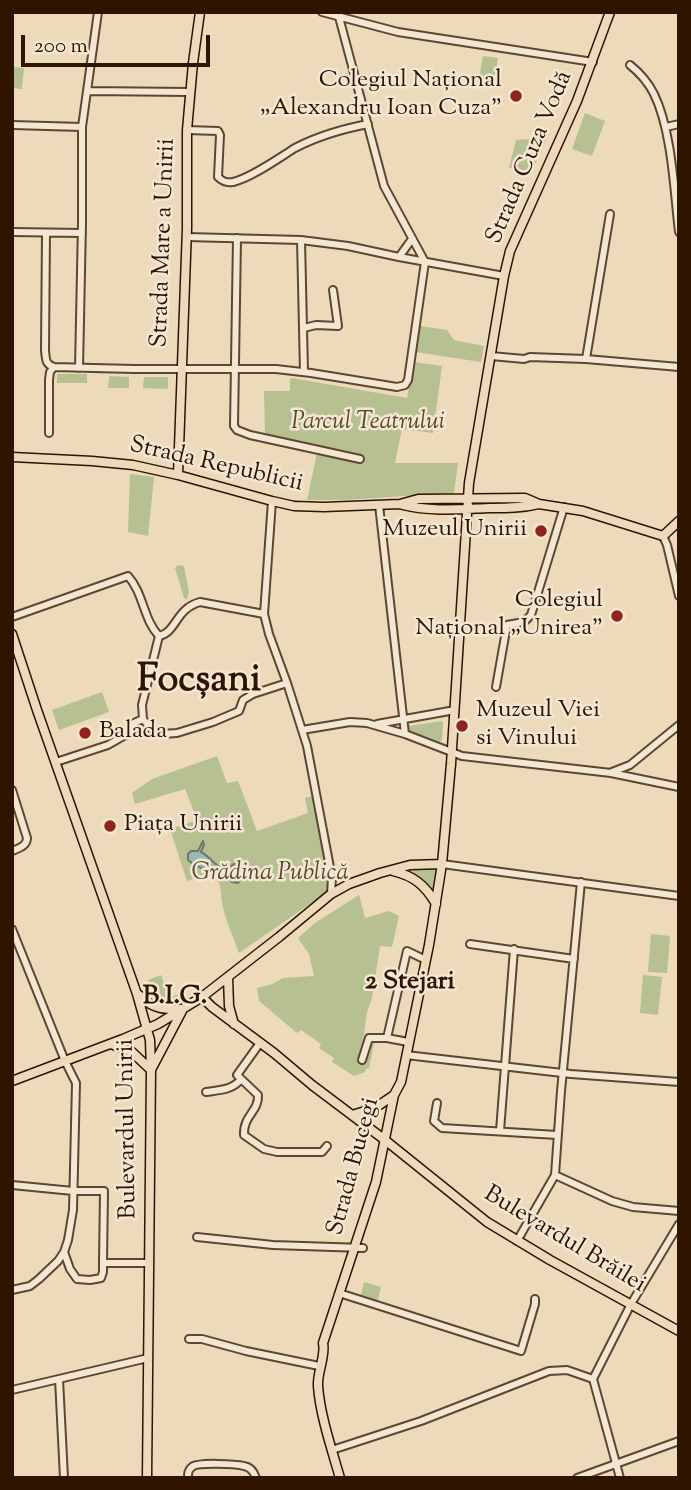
<!DOCTYPE html>
<meta charset="utf-8">
<style>
body{margin:0}
#map{position:relative;width:691px;height:1490px;overflow:hidden;background:#eddabb;font-family:"Sorts Mill Goudy",serif}
canvas{display:block}
.frame{position:absolute;inset:0;border:14px solid #2f1400;pointer-events:none}
.scale{position:absolute;left:21px;top:35px;width:189px;height:32px;box-sizing:border-box;border:4px solid #2f1400;border-top:0;padding-left:9px;font-size:21px;line-height:24px;white-space:nowrap;color:#2f1400;-webkit-text-stroke:5px #f3e7d3;paint-order:stroke}
</style>
<div id="map">
<canvas width="691" height="1490"></canvas>
<div class="frame"></div>
<div class="scale">200 m</div>
</div>
<script>
const ctx = document.querySelector('canvas').getContext('2d');
ctx.lineJoin = 'round';
function paint(path, color) { ctx.fillStyle = color; ctx.fill(path, 'evenodd'); }
function strokePath(path, color, width, dash) { ctx.strokeStyle = color; ctx.lineWidth = width; ctx.lineCap = dash ? 'butt' : 'round'; ctx.setLineDash(dash || []); ctx.stroke(path); }
function label(font, color, halo, rows, align = 'center') {
  ctx.font = font + ' "Sorts Mill Goudy",serif'; ctx.lineWidth = 5; ctx.setLineDash([]); ctx.textBaseline = 'middle'; ctx.strokeStyle = halo; ctx.fillStyle = color; for (const [text, x, y, turn = 0] of rows) {
    ctx.save(); ctx.translate(x, y); ctx.rotate((+turn || 0) * Math.PI / 180); ctx.textAlign = isNaN(turn) ? turn : align; if (halo) ctx.strokeText(text, 0, 0); ctx.fillText(text, 0, 0); ctx.restore();
  }
}
paint(new Path2D(`
 M483 56 498 58 493 88 478 85Z
 M12 67 24 68 22 89 12 88Z
 M585 113 605 121 592 156 572 149Z
 M547 138 531 173 509 168 516 140Z
 M420 326 447 330 454 340 484 346 481 362 415 352Z
 M414 362 442 366 433 433 402 429 395 463H458L454 493 343 500H307L317 453 348 460 363 461 364 457 265 435 264 391H290V379L292 378 407 398Z
 M57 374H87V383H57Z
 M109 376 129 377V388H108Z
 M144 377H168V389L143 388Z
 M130 474 154 477 148 536 128 532Z
 M178 565 184 566 189 592 187 599 184 598 175 568Z
 M102 692 109 712 59 730 52 710Z
 M442 721 443 723 442 740 440 742 408 730V726Z
 M217 756 227 783 238 781 257 831 308 813 305 798 313 796 328 871 327 892 239 953C233 936 225 919 222 902 220 890 223 886 213 875H203L187 881 170 829 197 820 185 789 135 804 132 793 152 779Z
 M442 864 436 904 429 892 390 870Z
 M359 895 365 918 389 911 399 916 392 947 380 946 372 998 367 1012 363 1042 374 1044 369 1068 366 1069 365 1072 354 1076 332 1062 334 1058 319 1048 321 1044 301 1030 297 1033 259 1001 257 988 272 984 283 978 314 976 309 954 298 938 315 923Z
 M651 934 670 936 667 973 648 972Z
 M161 975 170 997 182 993 184 998 161 1005 156 1003 148 980Z
 M643 975 662 977 658 1015 640 1013Z
 M364 1282 381 1287 378 1300 361 1295Z`), '#b6c091');
const water = new Path2D(`
 M203 841 204 845 201 852C215 859 220 878 235 863L240 865 243 872 238 883 232 882 229 877 223 879C213 870 199 870 188 860V854L191 851H198Z`);
paint(water, '#99bab1');
strokePath(water, '#6f786a', 2);
const minor = new Path2D(`
 M322 12 398 32 593 62
 M630 65C640 73 648 82 654 94 672 131 674 190 679 232
 M87 91 190 92
 M12 125 82 127
 M666 127 679 124
 M187 130 218 131 220 135 218 177C223 182 227 183 233 182 251 178 279 158 295 148 318 136 342 129 368 124
 M12 232 82 233
 M46 233 45 350C46 359 45 364 54 367
 M187 237 301 240 348 246 399 257 504 276
 M237 238 234 426 237 430 250 435 360 459
 M301 240 304 372
 M399 257 412 239
 M304 328 316 325 338 326 333 290
 M491 356 524 359 530 357 586 359 679 367
 M586 359 610 214
 M54 367 134 369H276L311 373 397 387 405 385 408 380 425 262 384 186 339 17
 M79 368 82 223V127L98 12
 M49 433V380L50 372 54 367
 M272 501 264 614 269 634 287 683 307 746 332 878 331 894
 M379 505 405 734
 M663 536 667 545 679 596
 M264 614 200 602C175 609 177 632 159 636L142 705 143 719 151 729 161 734 177 733 213 722 239 711 243 700 253 694 287 683
 M12 617 128 576C144 594 143 619 159 636
 M496 687 507 625 524 622 531 615 564 507
 M377 724 455 710
 M302 730 350 722 367 723 405 734 462 756 611 773 679 787
 M56 762 108 745 134 730V723L143 719
 M612 772 630 765 679 725
 M12 790 27 838C27 846 19 848 12 851
 M442 864 679 896
 M12 929 65 1061 76 1083 73 1210 68 1240 64 1252 58 1261 39 1279 30 1286 12 1290
 M470 944 574 959
 M387 1038 407 951 426 960
 M260 1043 237 1075 258 1095C259 1112 243 1115 244 1135L264 1149 277 1152H322L327 1146
 M406 1055 571 1074 679 1082
 M362 1060 369 1038H387L408 1042
 M206 1092C219 1090 233 1090 241 1079
 M437 1103 434 1121 442 1128 557 1135
 M500 1131 514 949
 M555 1175 612 1201 633 1207 679 1211
 M12 1185 73 1191H104L103 1263H149
 M197 1237 273 1245 363 1248
 M517 1241 555 1175 561 1091 581 882
 M64 1252 70 1269 77 1279 90 1280 101 1278 103 1272V1263
 M339 1293 521 1351 535 1304V1299
 M189 1339H202L246 1351 319 1366
 M59 1379 64 1478
 M593 1379 631 1304 679 1224
 M593 1379 620 1478
 M12 1390 148 1358
 M332 1450 421 1421 549 1371 567 1370 593 1379
 M188 1478C188 1473 188 1470 192 1467 197 1462 236 1464 244 1466 251 1467 254 1472 256 1478
 M577 1478 679 1441`);
const major = new Path2D(`
 M12 457 92 461 133 465 178 475 272 501 294 506 324 507 400 504 418 499 525 498 539 504 583 511 663 536 679 521
 M178 475 187 228V130L193 63 200 12
 M403 505C431 512 462 509 490 508 507 508 523 508 539 504
 M12 634 37 710 137 994 150 1040 151 1070 147 1478
 M393 871C414 876 425 885 436 904
 M228 977 229 1006 234 1024
 M139 995C151 1008 163 1010 181 1009
 M202 997 212 1007 274 1053 312 1085 385 1140 487 1222 550 1260 679 1331
 M111 1044 132 1052 151 1070
 M152 1068 182 1011
 M12 1081 123 1039 158 1024 202 997 279 937 331 894 349 884 380 873 410 865 442 864
 M352 1115 375 1108 394 1095
 M340 1478C332 1450 320 1415 318 1386 317 1372 326 1356 323 1343L376 1182 394 1095 401 1082 429 945 442 864 451 764 469 483 504 276 510 251 577 101 610 12`);
strokePath(minor, '#5e462f', 10);
strokePath(major, '#2f1400', 11);
strokePath(minor, '#f3e7d3', 6);
strokePath(major, '#eddabb', 8);
for (const [x, y, r, color] of [
 [516,96,7,"#8f2418"],
 [541,531,7,"#8f2418"],
 [617,616,7,"#8f2418"],
 [462,726,7,"#8f2418"],
 [85,733,7,"#8f2418"],
 [110,826,7,"#8f2418"]
]) { const dot = new Path2D(); dot.arc(x, y, r, 0, 2 * Math.PI); ctx.fillStyle = color; ctx.fill(dot); strokePath(dot, '#f3e7d3', 2.5); }
label('24px', '#2f1400', '#f3e7d3', [
 ["Colegiul Național",502,82],
 ["„Alexandru Ioan Cuza\"",502,110],
 ["Muzeul Unirii",527,531],
 ["Colegiul",603,602],
 ["Național „Unirea\"",603,630],
 ["Muzeul Viei",476,712,"left"],
 ["si Vinului",476,740,"left"],
 ["Balada",99,733,"left"],
 ["Piața Unirii",124,826,"left"]
], 'right');
label('24px', '#2f1400', '#f3e7d3', [
 ["Strada Cuza Vodă",531,158,-67],
 ["Strada Mare a Unirii",165,243,-88],
 ["Strada Republicii",216,466,13],
 ["Bulevardul Unirii",129,1129,-91],
 ["Strada Bucegi",355,1167,-75],
 ["Bulevardul Brăilei",564,1241,31]
]);
label('italic 24px', '#58482c', '#f3e7d3', [
 ["Parcul Teatrului",368,424],
 ["Grădina Publică",270,875]
]);
label('bold 26px', '#2f1400', '#f3e7d3', [
 ["2 Stejari",410,984],
 ["B.I.G.",175,999]
]);
label('bold 38px', '#2f1400', '#f3e7d3', [
 ["Focșani",199,684]
]);
</script>
